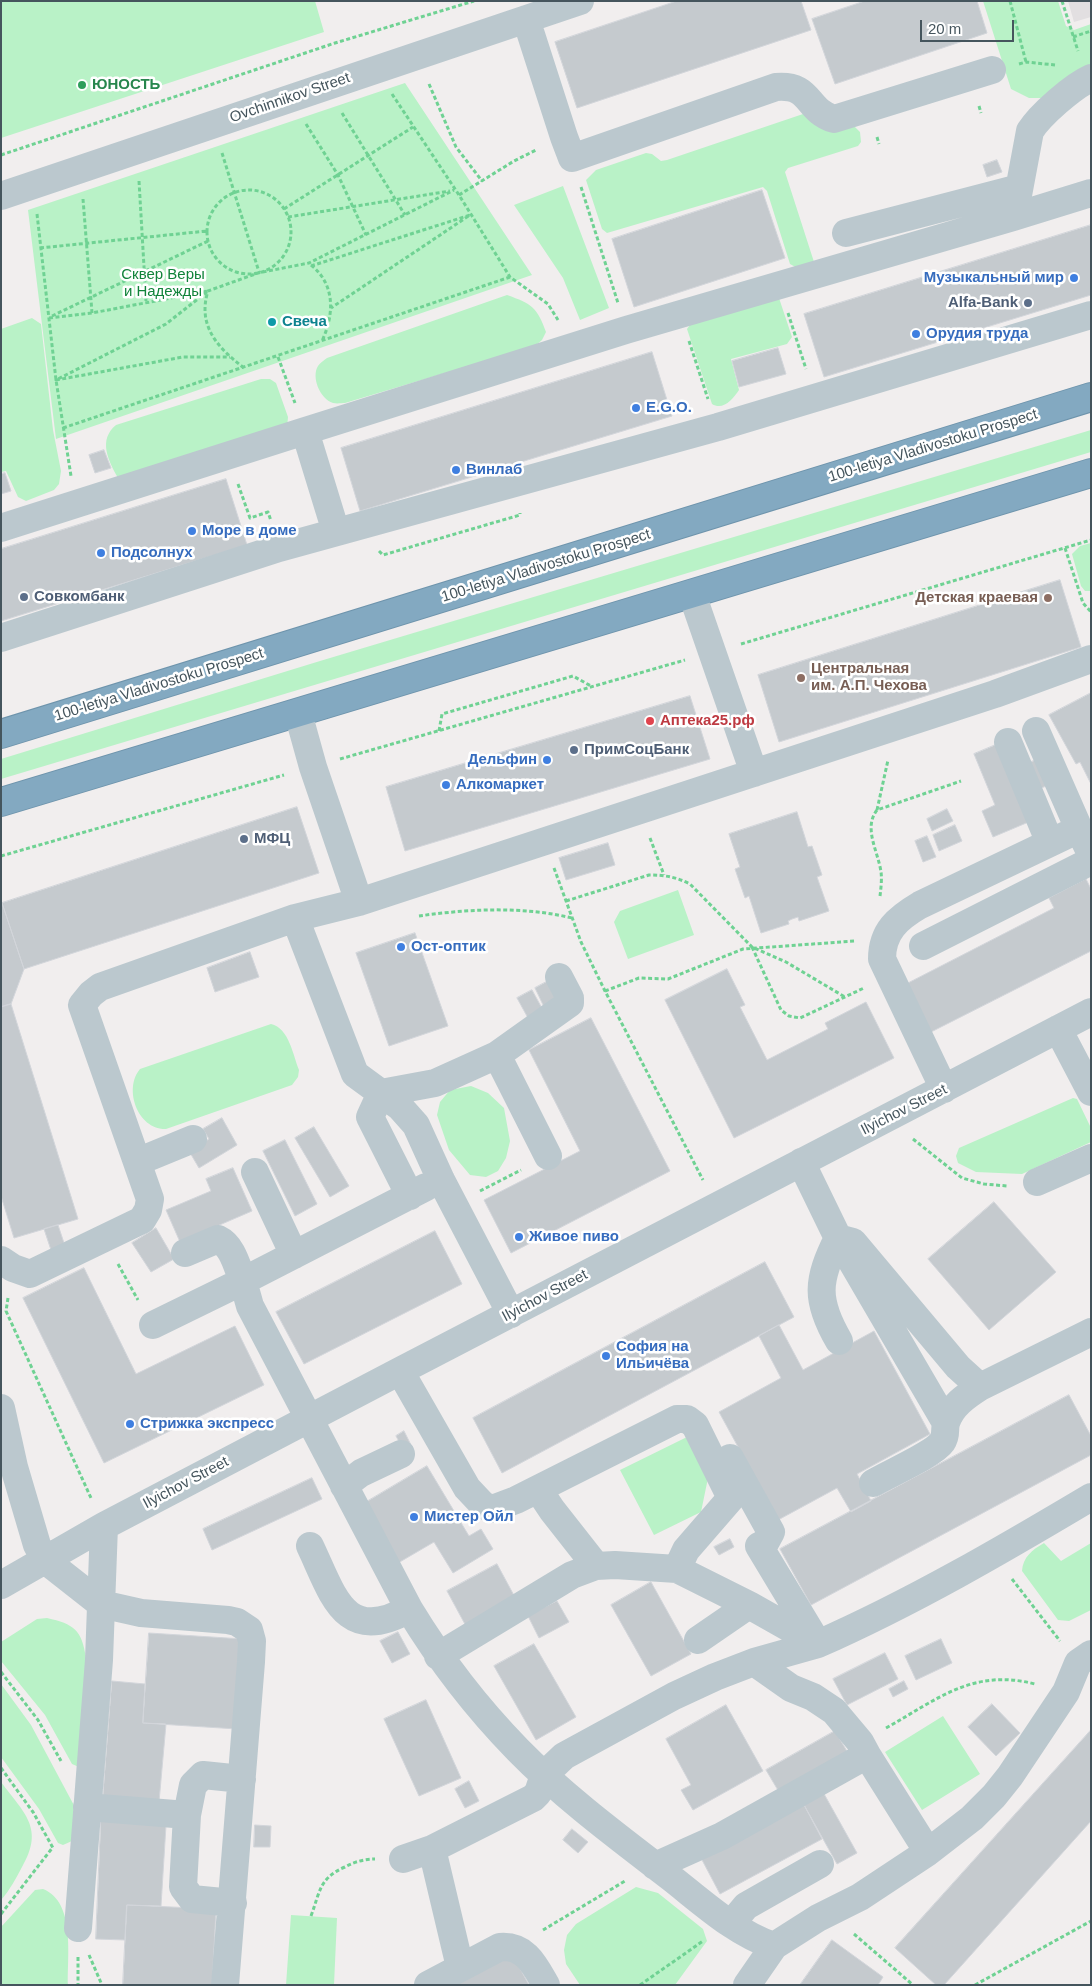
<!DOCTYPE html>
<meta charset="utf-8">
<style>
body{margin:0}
#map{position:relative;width:1092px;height:1986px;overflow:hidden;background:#f1eeee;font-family:Arial,sans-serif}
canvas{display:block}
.frame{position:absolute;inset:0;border:2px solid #45555d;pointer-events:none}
.scale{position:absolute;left:920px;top:20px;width:94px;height:22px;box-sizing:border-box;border:2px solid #45555d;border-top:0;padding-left:6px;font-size:15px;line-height:18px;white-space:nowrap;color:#45555d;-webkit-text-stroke:4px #fff;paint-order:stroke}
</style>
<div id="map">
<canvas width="1092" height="1986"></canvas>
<div class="frame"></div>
<div class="scale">20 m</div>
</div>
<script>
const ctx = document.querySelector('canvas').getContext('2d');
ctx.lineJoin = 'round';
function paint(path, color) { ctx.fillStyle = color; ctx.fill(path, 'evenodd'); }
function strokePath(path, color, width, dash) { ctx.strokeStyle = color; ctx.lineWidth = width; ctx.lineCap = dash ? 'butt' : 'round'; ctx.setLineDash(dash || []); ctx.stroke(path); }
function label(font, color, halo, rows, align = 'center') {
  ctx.font = font + ' Arial,sans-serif'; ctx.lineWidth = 5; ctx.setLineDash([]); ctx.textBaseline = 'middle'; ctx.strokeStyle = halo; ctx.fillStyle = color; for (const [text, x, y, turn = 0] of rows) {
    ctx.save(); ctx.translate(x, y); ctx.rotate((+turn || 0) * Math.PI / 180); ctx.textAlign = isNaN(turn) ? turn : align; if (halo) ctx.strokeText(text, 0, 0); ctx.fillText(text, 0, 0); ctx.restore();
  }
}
paint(new Path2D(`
 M1068 1H1091V17L1074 22Z`), '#e2dfe1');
paint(new Path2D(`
 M1 1H315L324 32 1 138Z
 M983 1H1058L1066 26 1074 30 1091 24V71L1042 98H1029L1011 89Z
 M405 83 532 275 56 439 28 210Z
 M806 113 853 125 860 132 861 142 858 146 788 168 785 172 814 262 799 269 790 264 767 191 763 187 607 233 602 229 586 180 596 170 646 153 652 154 661 161 667 160Z
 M563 186 609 308 580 320 563 278 514 205Z
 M507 295C532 304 537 307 546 332L542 340 535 346 345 403C342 403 337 404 333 403 320 399 311 377 318 366 320 363 324 360 327 358Z
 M779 298 792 337 787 344 731 359 739 390C733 399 723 411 712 404L687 329 692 322Z
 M32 318 41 324 53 430 61 471 59 484 54 490 26 501 18 497 6 471 1 472V329Z
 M261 379H270L276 383 288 417 287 428 118 478C108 460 98 440 116 425Z
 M1091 430V452L1 779V759L320 661Z
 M1091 543V591H1085L1081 586 1072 554 1080 546Z
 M678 890 694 935 628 959 614 922 620 911Z
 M271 1024C289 1028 293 1055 299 1070L298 1077 292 1085 166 1129C138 1130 123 1089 140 1069Z
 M471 1086 488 1093 504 1108 510 1141 506 1158 498 1171 486 1177 470 1175 449 1150 437 1115 440 1102 450 1090Z
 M1073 1098 1077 1099 1091 1128V1142L1022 1174 976 1172 958 1163 956 1156 959 1148Z
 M687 1437 708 1478 701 1512 654 1535 620 1470Z
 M1044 1543 1061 1561 1091 1543V1610L1069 1621 1058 1620 1022 1571C1023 1557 1032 1550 1044 1543Z
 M47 1618C74 1624 82 1630 86 1658L79 1767 72 1764 45 1715 1 1661V1642L37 1619Z
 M1 1684 31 1725 77 1811 72 1841 63 1845 58 1843 39 1809 1 1757Z
 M943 1716 980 1774 922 1810 885 1752Z
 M1 1782C24 1813 45 1828 22 1867 16 1878 10 1890 1 1900Z
 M636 1887 658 1893 703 1929 707 1941 675 1985H580L566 1964 564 1950 567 1935 576 1924Z
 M43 1889C76 1902 67 1957 68 1985H1V1927L35 1890Z
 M291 1915 337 1918 334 1985H286Z`), '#b9f2c7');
const building = new Path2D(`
 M677 1H801L811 30 577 108 555 42Z
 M865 1H977L987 33 835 84 812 19Z
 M997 160 1002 172 987 177 983 165Z
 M762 190 785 258 634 307 612 239Z
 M1091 225V295L824 377 804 314Z
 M778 348 786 374 739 387 732 361Z
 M652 352 672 416 360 511 341 448Z
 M104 450 111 468 95 473 89 455Z
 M5 473 11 491 1 494V474Z
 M226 479 247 545 1 621V549Z
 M1060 580 1081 647 779 742 758 675Z
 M1091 693V784L1080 762 1076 764 1049 715Z
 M690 696 710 759 405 851 386 787Z
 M998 744 1031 821 993 837 982 811 995 805 974 754Z
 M1039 759 1049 785 1033 791 1023 765Z
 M297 807 319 873 24 969 2 903Z
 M947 809 953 821 932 831 927 819Z
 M797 812 808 847 812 846 822 875 817 877 829 911 799 921 798 917 792 919 788 921 789 924 761 933 749 896 745 898 735 869 740 867 729 834Z
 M955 825 962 841 939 851 933 835Z
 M927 836 936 857 923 862 915 841Z
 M608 843 615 865 566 880 559 858Z
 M1086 879 1091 889V951L931 1032 906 984 1054 908 1049 898Z
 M1 900 24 969 11 1004 1 1007Z
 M415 933 448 1026 389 1046 356 953Z
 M250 952 259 977 215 992 207 968Z
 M727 969 745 1005 740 1007 767 1060 828 1029 825 1023 866 1002 894 1058 734 1138 665 1000Z
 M550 980 561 1001 545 1009 535 988Z
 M532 990 543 1010 528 1018 517 998Z
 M11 1004 78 1219 14 1238 1 1196V1007Z
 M591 1018 670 1171 511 1253 484 1200 580 1151 529 1050Z
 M222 1118 237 1145 199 1168 189 1151 209 1139 203 1129Z
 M314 1127 349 1186 330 1197 295 1138Z
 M285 1140 317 1204 295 1216 263 1151Z
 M233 1168 252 1211 180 1242 166 1210 211 1191 206 1179Z
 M994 1202 1056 1272 989 1330 928 1259Z
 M58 1225 66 1249 52 1253 44 1229Z
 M156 1228 174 1259 151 1272 132 1243Z
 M435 1231 462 1284 304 1364 276 1312Z
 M765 1262 794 1317 502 1473 473 1418Z
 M84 1268 136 1374 235 1326 264 1385 104 1463 23 1298Z
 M779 1325 803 1370 874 1331 930 1434 857 1474 871 1501 851 1512 837 1488 778 1520 719 1412 781 1378 759 1336Z
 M1069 1395 1091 1436V1455L811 1605 780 1549Z
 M404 1431 412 1447 404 1451 396 1436Z
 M427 1466 469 1536 481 1529 493 1549 453 1573 434 1542 398 1563 363 1504Z
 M312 1478 322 1499 212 1550 203 1529Z
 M730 1539 734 1547 719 1555 714 1547Z
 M497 1564 517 1601 467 1628 447 1591Z
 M651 1582 691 1654 651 1676 611 1605Z
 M557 1601 569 1622 539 1638 528 1616Z
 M398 1632 410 1654 392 1663 380 1641Z
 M149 1633 243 1639 237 1729 143 1723Z
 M941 1639 952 1663 916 1680 905 1656Z
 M534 1644 576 1717 536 1740 494 1666Z
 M885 1653 898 1679 847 1705 833 1679Z
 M112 1681 145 1684 143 1723 166 1724 159 1802 103 1797Z
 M904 1681 908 1689 893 1697 889 1689Z
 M426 1700 461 1778 419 1796 384 1719Z
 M992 1704 1020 1733 996 1756 968 1727Z
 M726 1705 763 1771 693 1810 681 1790 691 1785 666 1739Z
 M1091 1730V1821L944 1985H936L895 1948Z
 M835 1731 848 1753 779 1792 766 1770Z
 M469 1781 479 1801 465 1808 455 1789Z
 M823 1792 857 1853 837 1864 803 1803Z
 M803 1803 822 1839 720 1894 701 1858Z
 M101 1821 166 1825 161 1906 127 1905 125 1940 96 1939Z
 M255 1825 271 1826 270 1847H254Z
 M572 1829 588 1842 578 1853 563 1840Z
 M127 1905 216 1909 212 1985H123Z
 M832 1940 883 1977 878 1985H800Z
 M512 1954 529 1985H460L459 1983Z`);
paint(building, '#c5cace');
strokePath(building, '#d2d5da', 1);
const highway = new Path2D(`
 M1 734 1091 397
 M1 802 1091 473`);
strokePath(highway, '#6e94ac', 30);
strokePath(new Path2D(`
 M1010 1 1026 62
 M1062 1 1078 51
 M1073 37 1091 31
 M1019 64 1026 62 1055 65
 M429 84 456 147 482 181
 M392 94 459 195 510 277 548 304 558 320
 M979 106 981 113
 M342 113 405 215
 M306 124 338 175 366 235
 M877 137 879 144
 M222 153 259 272
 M1 155 335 43 474 1
 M139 181 146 301
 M581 187 618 303
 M207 232a42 42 0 1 1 84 0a42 42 0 1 1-84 0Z
 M459 195 514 161 536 150
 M83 199 92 313
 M284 209 413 127
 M37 214 56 380 71 476
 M288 217 450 191
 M40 248 207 231
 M311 265C336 285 334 315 322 341
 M311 266 470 215 331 308
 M788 313 806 369
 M52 316 208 241
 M49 318 92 313 208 291 166 324 56 380 183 357H230
 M689 341 708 399
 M278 357 295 403
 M244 368C218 348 197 326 208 291L258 273 309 263 454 190
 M63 428 510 277
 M238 484 250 518 268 512 271 521
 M1065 548 1083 603 1091 612
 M379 551 383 555 520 515V513
 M741 644 1091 540
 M439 731 442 714 573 676 591 686
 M340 759 685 660
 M877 810 888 760
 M650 838 664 875
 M1 856 284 775
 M554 868 581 942 605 991 703 1180
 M880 896C881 888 882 879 881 872 878 851 863 828 877 810L961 781
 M566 901 649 875C665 875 676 877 690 884L752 947 786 962 845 997
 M419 916C468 909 523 906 572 918
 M752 947 781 1010 789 1016 800 1018 864 988
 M605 991 639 978 668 979 743 949 855 941
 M913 1139 962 1178 984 1184 1007 1186
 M480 1191 521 1170
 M118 1264 138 1300
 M8 1298 6 1311 91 1498
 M1012 1579 1060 1641
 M1 1672 38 1720 61 1761
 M886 1728C938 1699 973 1668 1035 1684
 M1 1768 33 1812 53 1848
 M1 1914 53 1847
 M311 1916C320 1892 319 1878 345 1867 354 1862 364 1859 375 1859
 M543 1930 625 1881
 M854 1934 913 1985
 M89 1955 102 1985
 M78 1957V1985
 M640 1985 703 1941
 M975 1985 1091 1921`), '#6fd293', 3, [4, 2.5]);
strokePath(new Path2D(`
 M526 19 564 137 572 158 776 87C812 84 805 110 834 119L992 70
 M1 196 580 1
 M1016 206 1030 131C1040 115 1073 86 1091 78
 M846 233 1019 188
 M305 431 626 330 1013 217 1091 193
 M1 528 305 431 336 532
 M692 594 754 773
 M1 638 279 548 718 427 1091 315
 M298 713 313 767 359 902 295 918 355 1074 400 1107 416 1125 441 1180 511 1314
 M1036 731 1079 829
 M1008 742 1050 843
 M359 902 995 694 1091 659
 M923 946 1091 861
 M1058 1029 1091 1092
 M497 1055 548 1156
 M944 1089 882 959C882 931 898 918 920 905L1079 829 1091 854
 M137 1162 193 1139
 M801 1162 838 1238 946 1423
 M255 1172 294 1255
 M1037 1182 1091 1158
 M410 1196 370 1117 381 1093 435 1083 497 1055 570 1003V998L559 977
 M185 1253 218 1239C233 1246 237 1267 243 1281L426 1187
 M1 1260 13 1268 30 1274 142 1220 148 1210 150 1199 82 1005 91 994 100 987 295 918
 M153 1325 243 1281 250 1306 409 1609C440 1660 477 1708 518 1750 564 1797 618 1837 670 1877 702 1902 735 1933 774 1946
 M839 1341C815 1300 817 1280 838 1238L853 1242 958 1367 980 1387 1091 1332
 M400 1371 467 1488 483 1505 492 1509 516 1500 677 1419H687L695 1425 731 1498 686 1550 677 1569
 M1 1408 14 1467 37 1545 45 1560 101 1604 141 1613 228 1620 237 1622 249 1630 252 1641 251 1662 225 1985
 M873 1483C888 1474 934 1454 942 1442 947 1435 944 1430 946 1423 951 1406 966 1396 980 1387
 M344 1486 361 1473 401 1454
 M538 1489 552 1510 596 1566
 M310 1546C333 1594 344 1646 409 1609
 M1 1585 104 1526 400 1371 1091 1012
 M698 1640 749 1605
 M438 1656 572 1575 596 1566 615 1565 677 1569 749 1605 818 1644C913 1602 1002 1550 1091 1497
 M754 1662 791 1688 813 1697 834 1711 860 1742 867 1755
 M87 1807 187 1815
 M432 1849 460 1967
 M403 1859 432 1849 533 1798 538 1793 544 1775 564 1756 674 1696 715 1677 754 1662 818 1644 759 1546 765 1543 771 1532 730 1458
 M655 1866 722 1836 867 1755 928 1852
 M233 1903 192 1899 183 1887 187 1815 193 1785 203 1775 242 1779
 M731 1924 746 1906 820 1864
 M78 1928 99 1660 104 1526
 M428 1985 500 1947C526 1945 535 1966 546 1985
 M747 1985 774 1946 818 1918 860 1897 928 1852 972 1818 994 1796 1010 1776 1066 1692 1078 1663 1091 1654`), '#bbc8ce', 28);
strokePath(highway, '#83a9c1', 28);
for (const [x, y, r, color] of [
 [82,85,5,"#2e9e5b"],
 [1074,278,5,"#3f7fe0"],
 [1028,303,5,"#5c6f8a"],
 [272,322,5,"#0f9aa8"],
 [916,334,5,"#3f7fe0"],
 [636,408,5,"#3f7fe0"],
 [456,470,5,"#3f7fe0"],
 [192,531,5,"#3f7fe0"],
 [101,553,5,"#3f7fe0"],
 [24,597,5,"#5c6f8a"],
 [1048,598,5,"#8d6e63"],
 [801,678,5,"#8d6e63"],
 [650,721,5,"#e0444e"],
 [574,750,5,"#5c6f8a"],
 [547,760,5,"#3f7fe0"],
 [446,785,5,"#3f7fe0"],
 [244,839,5,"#5c6f8a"],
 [401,947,5,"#3f7fe0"],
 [519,1237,5,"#3f7fe0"],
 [606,1356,5,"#3f7fe0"],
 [130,1424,5,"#3f7fe0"],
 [414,1517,5,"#3f7fe0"]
]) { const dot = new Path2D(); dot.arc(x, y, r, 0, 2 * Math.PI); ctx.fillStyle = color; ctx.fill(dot); strokePath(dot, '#fff', 2); }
label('bold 15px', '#27864d', '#fff', [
 ["ЮНОСТЬ",92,85]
], 'left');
label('15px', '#45555d', '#fff', [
 ["Ovchinnikov Street",290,98,-19],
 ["100-letiya Vladivostoku Prospect",933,446,-17],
 ["100-letiya Vladivostoku Prospect",546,566,-17],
 ["100-letiya Vladivostoku Prospect",159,685,-17],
 ["Ilyichov Street",904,1110,-27],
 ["Ilyichov Street",545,1296,-28],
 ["Ilyichov Street",186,1483,-28]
]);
label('15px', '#11833a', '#fff', [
 ["Сквер Веры",163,275],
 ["и Надежды",163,292]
]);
label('bold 15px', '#366cbe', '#fff', [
 ["Музыкальный мир",1064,278,"right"],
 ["Орудия труда",926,334],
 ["E.G.O.",646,408],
 ["Винлаб",466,470],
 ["Море в доме",202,531],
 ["Подсолнух",111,553],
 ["Дельфин",537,760,"right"],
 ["Алкомаркет",456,785],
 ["Ост-оптик",411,947],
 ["Живое пиво",529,1237],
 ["София на",616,1347],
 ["Ильичёва",616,1364],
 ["Стрижка экспресс",140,1424],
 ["Мистер Ойл",424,1517]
], 'left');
label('bold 15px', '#4e5e75', '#fff', [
 ["Alfa-Bank",1018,303,"right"],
 ["Совкомбанк",34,597],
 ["ПримСоцБанк",584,750],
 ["МФЦ",254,839]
], 'left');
label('bold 15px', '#0d838f', '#fff', [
 ["Свеча",282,322]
], 'left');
label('bold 15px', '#785e54', '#fff', [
 ["Детская краевая",1038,598],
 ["Центральная",811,669,"left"],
 ["им. А.П. Чехова",811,686,"left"]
], 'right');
label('bold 15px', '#be3a42', '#fff', [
 ["Аптека25.рф",660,721]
], 'left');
</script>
